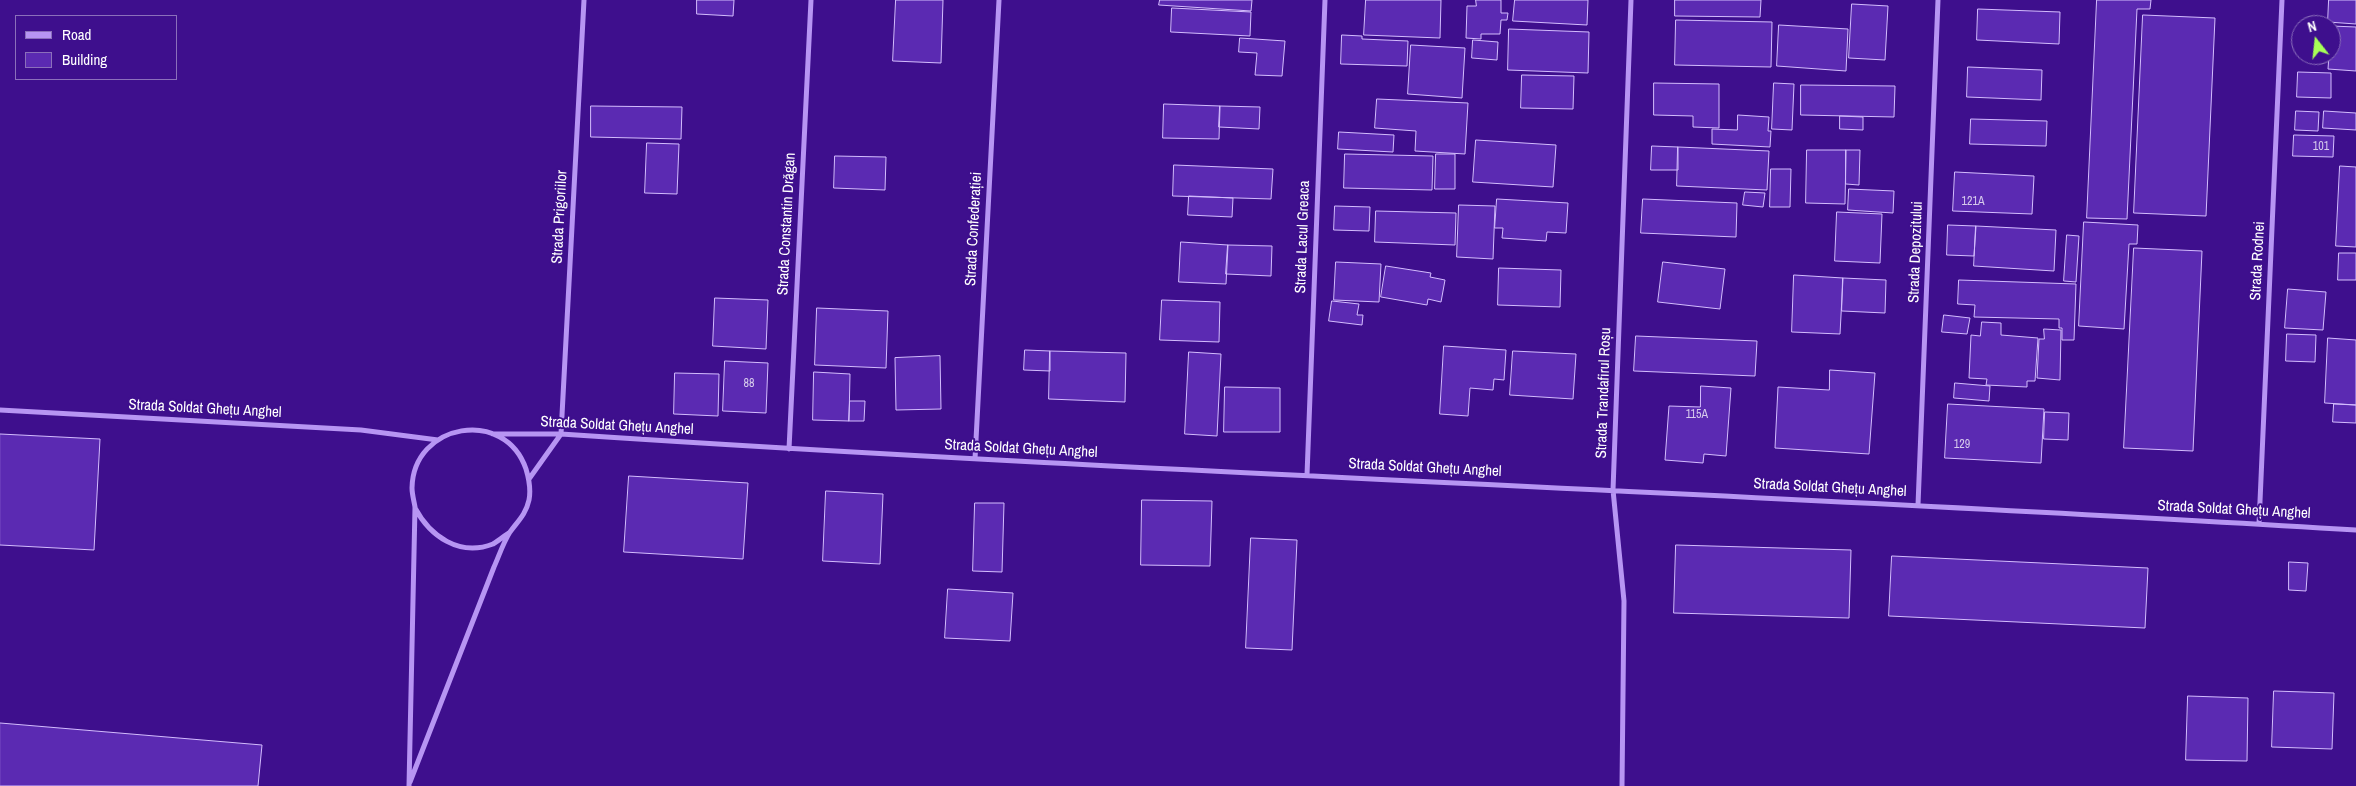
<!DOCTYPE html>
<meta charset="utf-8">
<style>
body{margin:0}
#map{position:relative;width:2356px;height:786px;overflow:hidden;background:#3e0f8d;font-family:"Archivo Narrow",sans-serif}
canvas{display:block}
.legend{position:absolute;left:15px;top:15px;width:162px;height:65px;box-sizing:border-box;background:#3e0f8d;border:1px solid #8b6fbb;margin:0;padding:6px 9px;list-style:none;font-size:15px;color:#fff}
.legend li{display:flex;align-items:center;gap:10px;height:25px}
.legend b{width:25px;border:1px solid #8b6fbb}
.north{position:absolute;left:2291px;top:15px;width:50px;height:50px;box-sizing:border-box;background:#3e0f8d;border:1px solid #8b6fbb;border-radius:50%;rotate:344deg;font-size:14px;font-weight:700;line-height:20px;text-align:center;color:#fff}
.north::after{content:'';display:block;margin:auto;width:18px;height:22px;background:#a7ff57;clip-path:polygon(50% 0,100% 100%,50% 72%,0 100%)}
</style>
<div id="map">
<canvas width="2356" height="786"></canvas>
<ul class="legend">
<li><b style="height:6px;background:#b795f3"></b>Road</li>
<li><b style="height:14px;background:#5b2ab2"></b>Building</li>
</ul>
<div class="north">N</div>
</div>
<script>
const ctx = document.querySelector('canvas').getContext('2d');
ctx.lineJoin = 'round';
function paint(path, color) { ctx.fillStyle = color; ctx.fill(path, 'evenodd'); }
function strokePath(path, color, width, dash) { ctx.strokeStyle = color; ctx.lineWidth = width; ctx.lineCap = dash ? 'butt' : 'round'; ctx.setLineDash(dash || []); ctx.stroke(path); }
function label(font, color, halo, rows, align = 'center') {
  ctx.font = font + ' "Archivo Narrow",sans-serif'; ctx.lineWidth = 4; ctx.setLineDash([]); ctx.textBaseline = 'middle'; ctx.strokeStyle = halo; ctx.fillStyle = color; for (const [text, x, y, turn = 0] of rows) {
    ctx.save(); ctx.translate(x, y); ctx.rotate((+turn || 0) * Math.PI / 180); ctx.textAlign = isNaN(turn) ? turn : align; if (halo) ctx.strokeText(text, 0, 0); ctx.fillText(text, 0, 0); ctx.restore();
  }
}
const building = new Path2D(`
 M697 0H734L733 16 697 14Z
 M896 0H943L941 63 893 61Z
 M1160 0H1252L1251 11 1159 5Z
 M1366 0H1441L1440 38 1364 35Z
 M1476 0H1501V13H1508L1507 20H1501L1500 34H1481V39L1466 38 1467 6H1476Z
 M1515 0H1588L1587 25 1513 21Z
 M1675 0H1761L1760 17 1675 16Z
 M2097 0H2151L2150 9H2137L2127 219 2087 218Z
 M2329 0H2356V24L2328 22Z
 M1852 4 1888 6 1885 60 1849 58Z
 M1172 8 1251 12 1250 36 1171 32Z
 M1978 9 2060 12 2059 44 1977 40Z
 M2143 15 2215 18 2206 216 2134 213Z
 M1676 20 1772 22 1771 67 1675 65Z
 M1779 25 1848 29 1846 71 1777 66Z
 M2331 26 2356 27V71L2328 69 2329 55H2331Z
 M1509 29 1589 32 1588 73 1508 70Z
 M1342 35 1362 36V39L1408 41 1407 66 1341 64Z
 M1240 38 1285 41 1282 76 1255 75 1257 53 1239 52Z
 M1473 40 1498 42 1497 60 1472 58Z
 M1411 45 1465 48 1462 98 1408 94Z
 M1968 67 2042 70 2041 100 1967 97Z
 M2298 72 2331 73V98L2297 97Z
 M1522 75 1574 76 1573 109 1521 108Z
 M1654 83 1719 84V128L1693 127V116L1654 115Z
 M1774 83 1794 84 1792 130 1772 129Z
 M1801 85 1895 86 1894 117 1801 115Z
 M1377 99 1468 103 1465 154 1415 151 1416 131 1375 128Z
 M1164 104 1220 106 1219 139 1163 138Z
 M591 106 682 107 681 139 591 137Z
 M1220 106 1260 107 1259 129 1219 127Z
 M2296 111 2319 112 2318 131 2295 130Z
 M2324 111 2356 113V130L2323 128Z
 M1738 115 1769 117 1768 131H1771L1770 147 1712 144V129L1737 130Z
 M1840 116 1863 117V130L1840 129Z
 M1971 119 2047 121 2046 146 1970 144Z
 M1339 132 1394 135 1393 152 1338 149Z
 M2294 135 2334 136 2333 157 2293 156Z
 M1476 140 1556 145 1553 187 1473 182Z
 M647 143 679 144 677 194 645 193Z
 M1652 146 1678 147V170H1651Z
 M1678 147 1769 151 1767 190 1677 186Z
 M1807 150H1846L1845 204 1806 203Z
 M1846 150H1860L1859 185 1846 184Z
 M1345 154 1433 156 1432 190 1344 188Z
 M1436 154H1455V189H1435Z
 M835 156 886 157 885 190 834 188Z
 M1174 165 1273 169 1271 199 1173 196Z
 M2340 166 2356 167V247L2336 246Z
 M1771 169H1791L1790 207H1770Z
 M1955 172 2034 176 2032 214 1953 211Z
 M1849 189 1894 191 1893 213 1848 210Z
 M1745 192 1765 193 1763 207 1743 205Z
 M1189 196 1233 198 1232 217 1188 215Z
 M1497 199 1568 203 1566 233 1547 232 1546 241 1502 238 1503 228H1495Z
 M1643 199 1737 203 1736 237 1641 233Z
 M1459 205 1495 206 1493 259 1457 257Z
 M1335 206 1370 207 1369 231 1334 230Z
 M1376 211 1456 213 1455 245 1375 242Z
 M1837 212 1882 214 1880 263 1835 261Z
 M2084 222 2138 225 2137 244H2129L2124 329 2079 326Z
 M1948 225 1976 226 1974 256 1947 255Z
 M1976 226 2056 230 2054 271 1974 266Z
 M2067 235 2079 236 2076 282 2064 281Z
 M1181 242 1228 245 1226 284 1179 282Z
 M1228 245 1272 246 1271 276 1226 274Z
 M2134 248 2202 251 2193 451 2124 448Z
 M2339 253H2356V280H2338Z
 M1336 262 1381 264 1379 302 1334 300Z
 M1663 262 1725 269 1720 309 1658 302Z
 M1386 266 1431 273 1430 277 1445 280 1441 302 1428 299 1427 305 1381 297Z
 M1499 268 1561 270 1560 307 1498 305Z
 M1794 275 1843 278 1840 334 1792 332Z
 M1843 278 1886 280 1885 313 1842 311Z
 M1959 280 2076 284 2074 340H2062V328H2059V319L1974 317 1975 305 1958 304Z
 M2288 289 2326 292 2323 330 2285 328Z
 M715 298 768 300 766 349 713 346Z
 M1162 300 1220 302 1219 342 1160 340Z
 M1332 301 1359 304 1357 315H1363L1362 325 1329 321Z
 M817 308 888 311 886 368 815 365Z
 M1944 315 1970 318 1967 334 1942 332Z
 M1982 322 2001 323V335L2038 338 2035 381H2027V387L1986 385 1987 379 1969 378 1971 335 1980 336Z
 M2044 329 2061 330 2060 380 2037 378 2039 339H2044Z
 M2287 334 2316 335 2315 362 2286 361Z
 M1636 336 1757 341 1755 376 1634 371Z
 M2328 338 2356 340V405L2325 403Z
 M1444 346 1506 350 1504 380 1494 379 1493 390 1470 388 1468 416 1440 414Z
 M1025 350 1050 351V371L1024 370Z
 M1050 351 1126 353 1125 402 1049 399Z
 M1513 351 1576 354 1573 399 1510 395Z
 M1189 352 1221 354 1217 436 1185 434Z
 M940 356 941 409 896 410 895 358Z
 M725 361 768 363 766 413 723 411Z
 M1830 370 1875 373 1869 454 1775 448 1778 387 1829 390Z
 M814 372 850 374 849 421 813 420Z
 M675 373 719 374 718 416 674 414Z
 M1955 383 1990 386 1989 401 1954 398Z
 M1701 386 1731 388 1726 456 1704 454 1703 463 1665 460 1669 406 1700 407Z
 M1225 387 1280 388V432H1224Z
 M850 401H865L864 421H849Z
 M1948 404 2044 409 2041 463 1945 458Z
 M2334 404 2356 405V423L2333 422Z
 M2045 412 2069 413 2068 440 2044 439Z
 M0 434 100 439 94 550 0 545Z
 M629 476 748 483 743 559 624 552Z
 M826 491 883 494 880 564 823 561Z
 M1142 500 1212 501 1210 566 1141 565Z
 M975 503H1004L1002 572 973 571Z
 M1251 538 1297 540 1292 650 1246 648Z
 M1676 545 1851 550 1849 618 1674 613Z
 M1892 556 2148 568 2145 628 1889 616Z
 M2289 562 2308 563 2306 591 2289 590Z
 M948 589 1013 593 1010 641 945 638Z
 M2274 691 2334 693 2332 749 2272 747Z
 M2188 696 2248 698 2247 761 2186 760Z
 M0 723 262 745 258 786H0Z`);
paint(building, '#5b2ab2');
strokePath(building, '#d4bdfe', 1);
strokePath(new Path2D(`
 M0 410 361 430 438 440
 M493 434H561C1159 474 1758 493 2356 530
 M561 434 584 0
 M789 449 811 0
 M975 459 999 0
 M1307 475 1325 0
 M529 479 561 434
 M1918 505 1938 0
 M415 508C430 536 459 557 493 544 498 541 504 536 509 533
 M2259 524 2282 0
 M409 786 415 507C414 501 412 494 412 488 413 423 505 407 526 469 529 479 531 490 529 500 526 514 518 521 510 532 503 543 499 556 494 567L410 782
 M1622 786 1624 601 1613 490 1631 0`), '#b795f3', 5);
label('12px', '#d6caec', null, [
 ["101",2321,147],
 ["121A",1973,202],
 ["88",749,384],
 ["115A",1697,415],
 ["129",1962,445]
]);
label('15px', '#fff', '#3e0f8d', [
 ["Strada Prigoriilor",560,217,-87],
 ["Strada Constantin Drăgan",787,224,-87],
 ["Strada Confederației",974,229,-87],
 ["Strada Lacul Greaca",1303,237,-88],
 ["Strada Depozitului",1916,252,-88],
 ["Strada Rodnei",2258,261,-87],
 ["Strada Trandafirul Roșu",1604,393,-88],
 ["Strada Soldat Ghețu Anghel",205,409,3],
 ["Strada Soldat Ghețu Anghel",617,426,3],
 ["Strada Soldat Ghețu Anghel",1021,449,3],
 ["Strada Soldat Ghețu Anghel",1425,468,3],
 ["Strada Soldat Ghețu Anghel",1830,488,3],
 ["Strada Soldat Ghețu Anghel",2234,510,3]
]);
</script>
